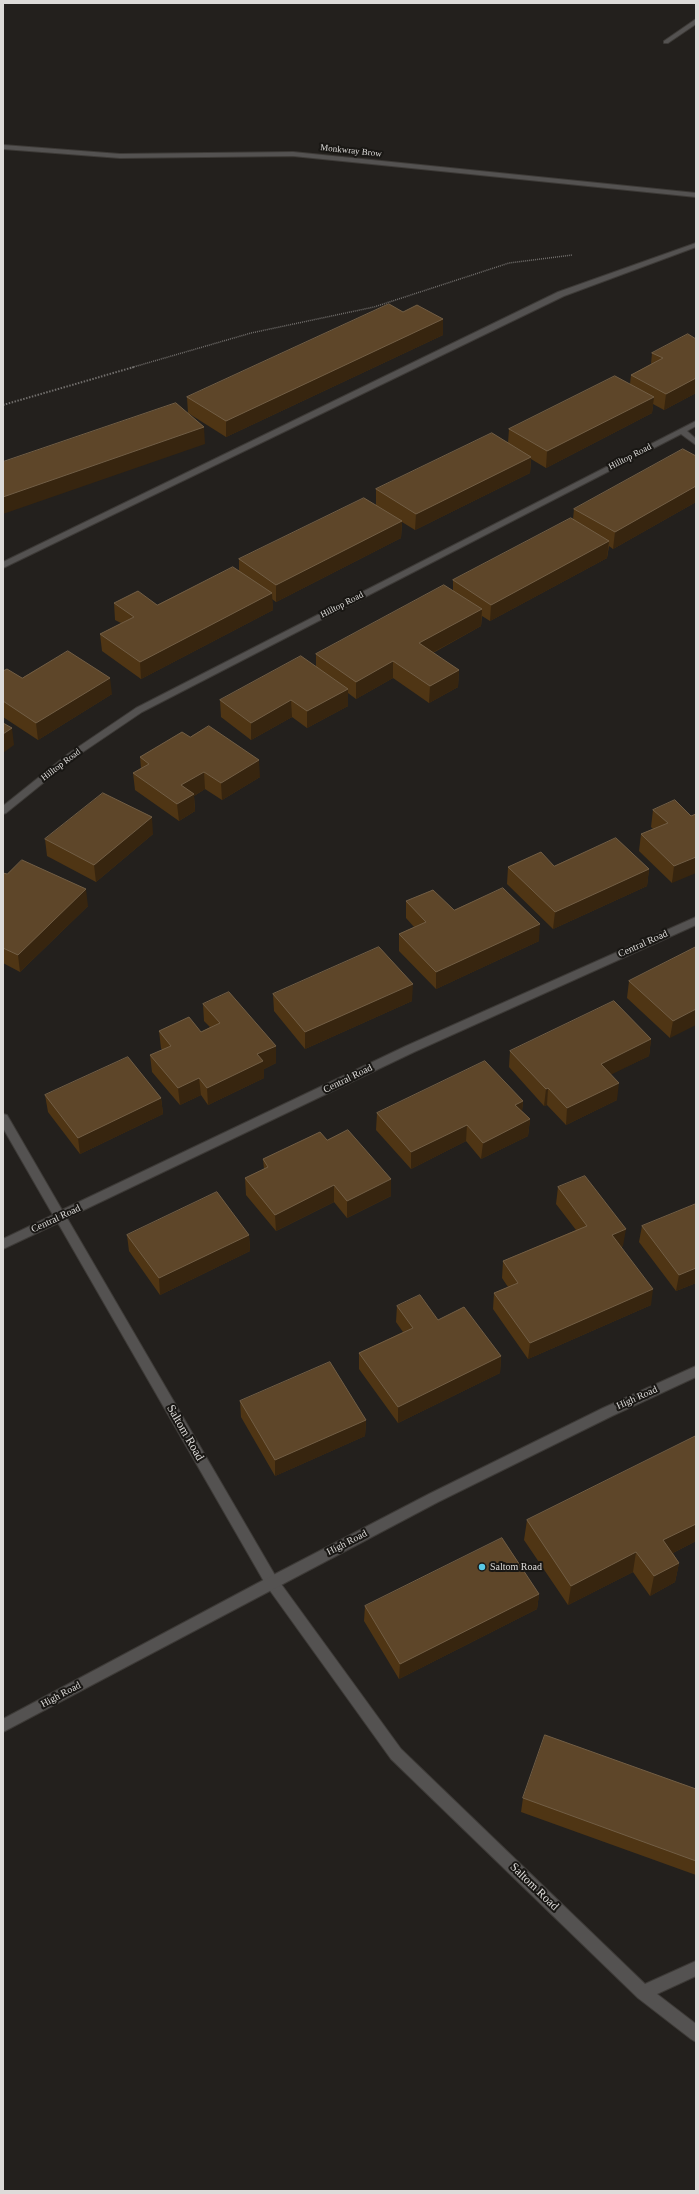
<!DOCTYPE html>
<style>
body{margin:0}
#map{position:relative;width:699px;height:2194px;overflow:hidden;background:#23201d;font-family:"Times New Roman",serif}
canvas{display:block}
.frame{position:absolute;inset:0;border:4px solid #dddbd9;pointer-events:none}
</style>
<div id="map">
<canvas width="699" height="2194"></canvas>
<div class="frame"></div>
</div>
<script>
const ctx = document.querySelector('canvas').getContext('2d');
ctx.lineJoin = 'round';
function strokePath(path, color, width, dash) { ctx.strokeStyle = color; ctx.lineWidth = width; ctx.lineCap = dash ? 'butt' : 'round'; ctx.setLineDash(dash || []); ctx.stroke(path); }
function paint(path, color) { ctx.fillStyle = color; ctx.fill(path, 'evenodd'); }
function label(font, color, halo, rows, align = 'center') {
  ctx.font = font + ' "Times New Roman",serif'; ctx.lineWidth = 4; ctx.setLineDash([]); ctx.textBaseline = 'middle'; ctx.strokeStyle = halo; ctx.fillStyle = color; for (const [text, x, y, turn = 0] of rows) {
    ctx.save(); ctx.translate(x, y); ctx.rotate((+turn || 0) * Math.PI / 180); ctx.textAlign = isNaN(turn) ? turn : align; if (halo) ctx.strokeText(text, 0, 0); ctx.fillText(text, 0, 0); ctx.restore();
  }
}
const minor = new Path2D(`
 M696 19V24L668 43H664V41Z
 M3 145 120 154 293 152 696 193V197L293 156 120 158 3 149Z
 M696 243V247L564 296 3 568V562L558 292Z
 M696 421V426L687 431 696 439V445L681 434 142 712 74 758 6 813 3 814V806L68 754 136 708Z
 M696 917V925L414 1052 67 1218 276 1577 401 1749 645 1984 696 1961V1976L657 1994 696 2024V2042L691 2039 638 1998 391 1759 266 1585 58 1223 3 1249V1239L53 1215 3 1128V1114L7 1115 62 1210 406 1046Z`);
const tertiary = new Path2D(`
 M696 1366V1377L612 1416 438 1502 3 1732V1719L256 1584 429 1494 603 1408Z`);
strokePath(minor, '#3d3a37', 2);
strokePath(tertiary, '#3d3a37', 2);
strokePath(new Path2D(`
 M130 368 251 333 374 307 509 263 572 255`), '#716e6c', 1.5, [1, 1]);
strokePath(new Path2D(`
 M3 405 134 367`), '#716e6c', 2, [1.5, 1.5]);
paint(minor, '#545251');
paint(tertiary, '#545251');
paint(new Path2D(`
 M403 312 443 319V335L226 437 188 413 187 397Z
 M696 339V393L664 410 653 404 652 413 546 468 531 459 530 473 415 530 402 522 401 538 276 602 272 599 273 610 141 679 102 651 100 634 121 623 115 620 114 603 157 605 239 571V559L376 505V489L508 443 509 429 630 384 631 375 651 364 652 353Z
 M696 456V502L613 549 609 546 607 558 490 621 482 616 481 626 433 653 459 670 458 687 429 703 393 678 356 699 348 693V706L307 728 292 717 251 740 221 717 220 700 316 667V654L453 591V580L573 519 574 509Z
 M3 671 22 678 112 694 38 740 3 717Z
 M190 737 260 777 222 800 205 789 194 796 195 811 179 821 135 790 133 773 141 768 140 757Z
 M653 810 691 816 672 883 639 851 641 834 653 829 651 827Z
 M153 834 96 882 47 856 45 839Z
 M554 866 649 869 647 886 553 929 507 884 508 867Z
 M3 873 88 906 20 972 3 963Z
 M406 901 454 910 539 941 436 989 399 951V934L414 927 406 918Z
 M696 947 670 1038 627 998 629 981Z
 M273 994 412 1001 305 1049 274 1011Z
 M203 1004 276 1063 264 1069V1078L208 1105 201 1095 180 1105 152 1072 150 1055 162 1050 161 1048 159 1031 201 1032 210 1027 204 1021Z
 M651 1039 649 1056 611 1074 617 1100 566 1125 547 1105 544 1106 509 1067 510 1051Z
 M45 1095 161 1098 163 1114 80 1154 48 1112Z
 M523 1101 522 1111 530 1119 528 1136 481 1159 466 1141 411 1169 376 1130 377 1113Z
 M327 1140 391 1196 347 1218 334 1202 276 1231 246 1195 245 1178 264 1169 263 1159Z
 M558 1187 623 1246 621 1247 651 1305 528 1359 493 1309 494 1293 508 1287 502 1278 503 1261 576 1230 556 1204Z
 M696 1204V1283L676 1291 639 1242 642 1226Z
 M127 1235H249L250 1251 160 1295 129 1251Z
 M397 1306 438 1320 501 1356 500 1373 398 1423 359 1369V1353L403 1332 396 1322Z
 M240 1401 366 1420 365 1436 275 1476 241 1417Z
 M696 1436V1541L673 1553 679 1563 675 1582 650 1596 633 1572 568 1605 524 1540 527 1520Z
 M539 1594 537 1609 399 1679 364 1621 365 1606Z
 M696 1789V1875L521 1812 523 1798Z`), '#4f3514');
paint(new Path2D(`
 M443 319V335L226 437V421Z
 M696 378V393L664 410 666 394Z
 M654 397 652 413 546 468 547 451Z
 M204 427 205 444 3 514V497Z
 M531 457 530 473 415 530 416 514Z
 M696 486V502L613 549 615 532Z
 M402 521 401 538 276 602V585Z
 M609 541 607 558 490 621 491 605Z
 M272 593 273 610 141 679 140 662Z
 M482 609 481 626 419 660V643Z
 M393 661V678L356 699V682Z
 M459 670 458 687 429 703 430 686Z
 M110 678 112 694 38 740 36 723Z
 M348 689V706L307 728V711Z
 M291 700 292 717 251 740V723Z
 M12 728 14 745 3 753V734Z
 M259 760 260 777 222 800 221 783Z
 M204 772 205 789 194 796 195 811 179 821 177 804 181 785Z
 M152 817 153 834 96 882 94 865Z
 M696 857V873L672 883 674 866Z
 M649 869 647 886 553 929 555 912Z
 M86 889 88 906 20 972 18 955Z
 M540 924 539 941 436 989V972Z
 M413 984 412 1001 305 1049V1032Z
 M696 1009V1025L670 1038 673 1021Z
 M651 1039 649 1056 598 1081 601 1064Z
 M276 1046V1063L264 1069V1078L208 1105 207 1088 257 1054Z
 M199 1078 201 1095 180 1105 178 1088Z
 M619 1083 617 1100 566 1125 567 1108Z
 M548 1088 547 1105 544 1106 546 1089Z
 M161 1098 163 1114 80 1154 78 1138Z
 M523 1101 521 1118 515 1105Z
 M530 1119 528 1136 481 1159 483 1143Z
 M467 1125 466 1141 411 1169V1152Z
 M391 1179V1196L347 1218V1201Z
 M334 1185V1202L276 1231 275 1215Z
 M626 1229 623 1246 610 1252 612 1235Z
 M249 1235 250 1251 160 1295 159 1278Z
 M696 1268V1283L676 1291 679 1275Z
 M653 1289 651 1305 528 1359 530 1343Z
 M501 1356 500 1373 398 1423V1407Z
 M366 1420 365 1436 275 1476V1460Z
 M696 1524V1541L659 1560 663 1540Z
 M636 1552 633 1572 568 1605 571 1586Z
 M679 1563 675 1582 650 1596 654 1576Z
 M539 1594 537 1609 399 1679 400 1664Z`), '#37250f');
const building = new Path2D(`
 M389 304 403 312 417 305 443 319 226 421 187 397Z
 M688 334 696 339V378L666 394 631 375 663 358 652 353Z
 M615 376 654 397 547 451 509 429Z
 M176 403 204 427 3 497V462Z
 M492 433 531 457 416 514 376 489Z
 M683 449 696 456V486L615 532 574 509Z
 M364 498 402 521 276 585 239 559Z
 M571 518 609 541 491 605 453 580Z
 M233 567 272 593 140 662 100 634 134 617 114 603 138 591 157 605Z
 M444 585 482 609 419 643 459 670 430 686 393 661 356 682 316 654Z
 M68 651 110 678 36 723 3 701V671L7 669 22 678Z
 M301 656 348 689 307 711 291 700 251 723 220 700Z
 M3 723 12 728 3 734Z
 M209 726 259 760 221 783 204 772 181 785 194 794 177 804 133 773 149 764 140 757 182 732 190 737Z
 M103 793 152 817 94 865 45 839Z
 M675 800 691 816 696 814V857L674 866 641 834 668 823 653 810Z
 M616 838 649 869 555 912 508 867 541 852 554 866Z
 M22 860 86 889 18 955 3 948V873L7 874Z
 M503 888 540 924 436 972 399 934 426 922 406 901 433 890 454 910Z
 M379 947 413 984 305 1032 273 994Z
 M696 947V1009L673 1021 629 981Z
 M229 992 276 1046 257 1054 263 1061 207 1088 199 1078 178 1088 150 1055 171 1046 159 1031 189 1017 201 1032 220 1023 203 1004Z
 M614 1001 651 1039 601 1064 619 1083 567 1108 548 1088 546 1089 510 1051Z
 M128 1057 161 1098 78 1138 45 1095Z
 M485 1061 523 1101 515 1105 530 1119 483 1143 467 1125 411 1152 377 1113Z
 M348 1130 391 1179 347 1201 334 1185 275 1215 245 1178 268 1167 263 1159 320 1132 327 1140Z
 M585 1176 626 1229 612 1235 653 1289 530 1343 494 1293 518 1283 503 1261 587 1226 558 1187Z
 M217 1192 249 1235 159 1278 127 1235Z
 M696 1204V1268L679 1275 642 1226Z
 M420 1295 438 1320 464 1307 501 1356 398 1407 359 1353 413 1328 397 1306Z
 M330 1362 366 1420 275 1460 240 1401Z
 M696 1436V1524L663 1540 679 1563 654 1576 636 1552 571 1586 527 1520Z
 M502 1538 539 1594 400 1664 365 1606Z
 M545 1735 696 1789V1861L523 1798Z`);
paint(building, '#5e4629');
strokePath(building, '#725e45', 1);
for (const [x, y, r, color] of [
 [482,1567,4,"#59c8e4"]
]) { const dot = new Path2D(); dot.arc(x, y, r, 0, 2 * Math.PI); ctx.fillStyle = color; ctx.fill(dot); strokePath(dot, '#191714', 1.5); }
label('9px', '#dddbd9', '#191714', [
 ["Monkwray Brow",351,151,6],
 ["Hilltop Road",630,457,-27],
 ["Hilltop Road",342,605,-27],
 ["Hilltop Road",61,765,-37]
]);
label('10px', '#dddbd9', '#191714', [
 ["Central Road",643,944,-24],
 ["Central Road",348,1079,-26],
 ["Central Road",56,1219,-25],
 ["High Road",637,1398,-24],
 ["High Road",347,1543,-27],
 ["High Road",61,1695,-28]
]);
label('10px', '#dddbd9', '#191714', [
 ["Saltom Road",490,1567]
], 'left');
label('12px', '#dddbd9', '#191714', [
 ["Saltom Road",185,1433,60],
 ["Saltom Road",534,1887,44]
]);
</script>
